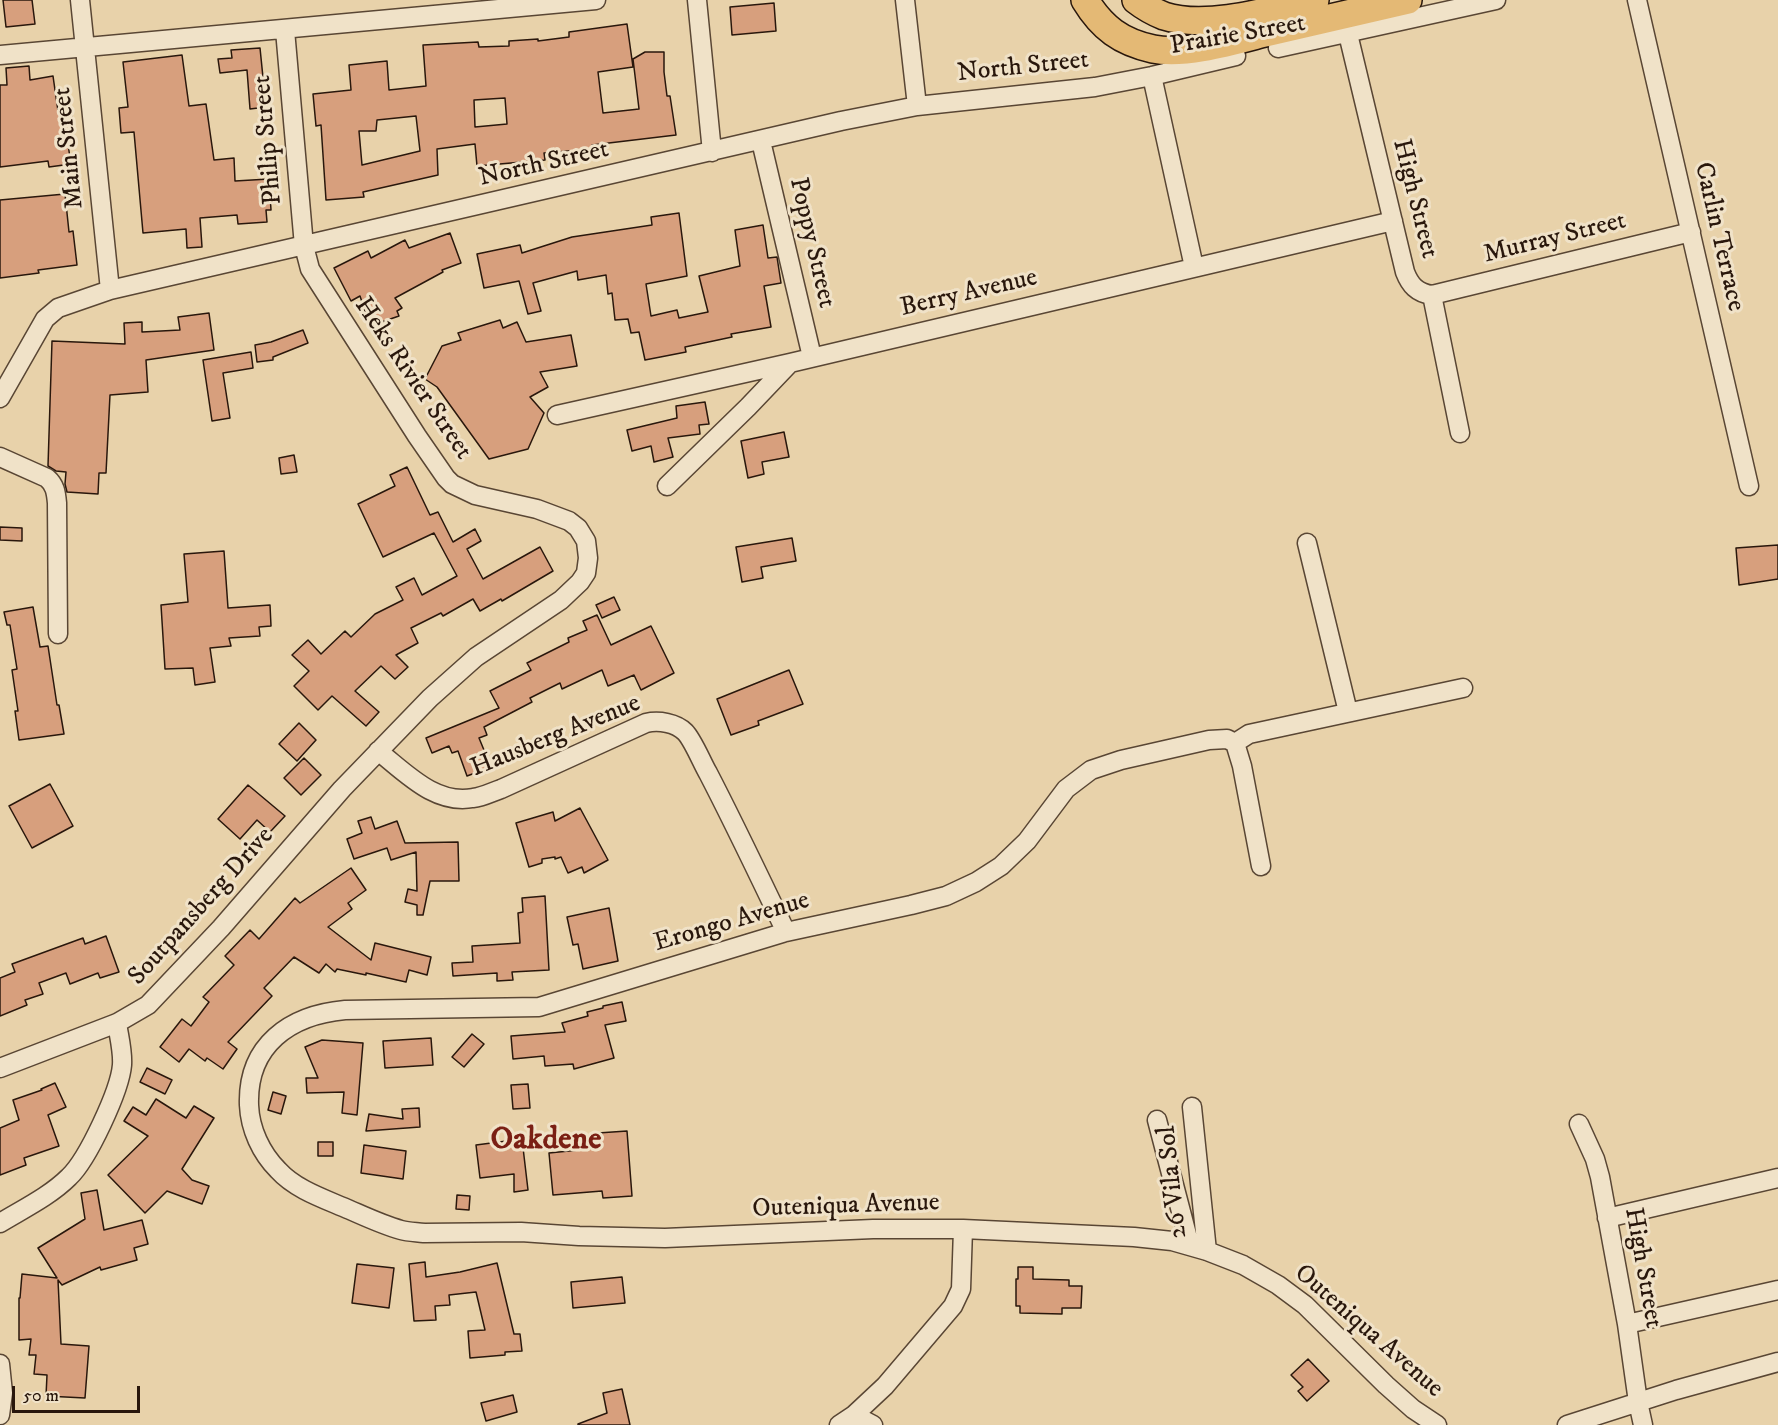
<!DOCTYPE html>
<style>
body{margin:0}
#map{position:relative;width:1778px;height:1425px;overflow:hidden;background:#e8d2aa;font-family:"IM FELL DW Pica",serif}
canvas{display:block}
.scale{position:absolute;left:12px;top:1386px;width:128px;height:27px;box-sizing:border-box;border:3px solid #29170c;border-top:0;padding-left:8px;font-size:18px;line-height:21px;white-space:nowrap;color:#29170c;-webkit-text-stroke:4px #f0e2c8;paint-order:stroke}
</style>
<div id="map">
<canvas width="1778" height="1425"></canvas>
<div class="scale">50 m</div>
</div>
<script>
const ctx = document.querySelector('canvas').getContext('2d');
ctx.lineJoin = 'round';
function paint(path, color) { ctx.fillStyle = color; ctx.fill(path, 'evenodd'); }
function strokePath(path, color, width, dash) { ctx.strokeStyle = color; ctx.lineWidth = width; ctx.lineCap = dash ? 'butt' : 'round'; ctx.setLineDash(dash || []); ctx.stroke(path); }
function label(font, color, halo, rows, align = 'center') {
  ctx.font = font + ' "IM FELL DW Pica",serif'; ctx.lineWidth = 6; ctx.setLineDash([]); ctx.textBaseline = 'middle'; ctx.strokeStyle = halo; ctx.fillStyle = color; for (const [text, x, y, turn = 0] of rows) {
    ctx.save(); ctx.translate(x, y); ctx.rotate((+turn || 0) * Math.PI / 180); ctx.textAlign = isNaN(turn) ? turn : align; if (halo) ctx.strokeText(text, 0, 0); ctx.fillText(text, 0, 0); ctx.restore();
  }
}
const building = new Path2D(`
 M3 0H32L35 24 6 27Z
 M774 3 776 31 732 35 730 7Z
 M627 24 633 67 598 72 603 113 639 109 633 59 645 52H664V72L667 96H670L676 135 592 145 593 149 544 153 545 160 477 166 475 144 437 149 438 175 363 192 364 197 326 200 321 125 316 126 313 94 351 90 349 65 387 61 389 90 426 86 423 45 478 42 479 47 509 46V41L538 39V41L569 37V32ZM505 98 507 124 475 127 474 100ZM416 116 420 151 362 165 359 131H376L377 120Z
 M260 48 266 107 250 109 247 70 220 73 218 59 232 58 231 50Z
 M182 55 189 106 206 104 214 160 234 158 235 181 269 179 271 210H266L267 222 238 224 237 215 200 218 202 247 187 248 186 229 143 233 134 132 121 133 119 108 128 107 123 62Z
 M29 66 30 80 53 76 58 111 71 109 73 123 65 125 71 164 49 167 48 161 0 167V85H7L6 68Z
 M65 194 69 232 73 231 77 265 38 270 39 273 0 278V200Z
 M679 213 687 276 646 284 651 316 677 310 679 318 708 312 699 276 740 266 735 230 763 225 768 258 777 257 781 283 764 286 771 327 731 334 732 337 685 347 686 352 645 360 639 332 631 333 628 319 615 320 612 293 608 294 606 275 578 280 577 271 533 283 541 311 528 314 519 281 484 288 477 254 520 245 522 253 572 237 652 225 651 217Z
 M450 233 461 263 442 270 443 272 395 298 402 308 397 311 399 316 370 326 360 296 351 301 334 268 368 251 371 258 405 240 409 248Z
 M209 313 214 350 146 360 148 392 110 395 106 473H99L98 494 67 492 65 484 66 472 56 471 48 466 52 341 125 344 124 323 142 322V332L180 330 178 317Z
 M500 320 503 328 517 322 526 342 571 335 577 366 540 372 548 387 530 397 544 413 528 449 489 459 437 387 425 379 442 346 461 340 458 333Z
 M303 330 308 343 273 357V360L257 362 255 345 271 342Z
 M251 352 253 368 223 373 230 418 212 421 203 360Z
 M705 402 709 424 699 425 700 434 668 438 673 457 654 462 651 446 632 451 627 430 677 418 676 406Z
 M784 432 789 457 762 462 764 474 748 478 741 441Z
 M294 455 297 472 281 474 279 458Z
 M407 467 430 515 438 512 453 542 475 529 481 541 467 549 483 579 540 547 553 571 502 601 501 599 480 611 473 599 443 616 441 613 411 628 418 643 396 655 408 667 395 679 381 666 355 691 379 712 366 726 332 696 318 710 294 686 309 671 292 655 308 640 321 654 345 631 351 637 375 614 403 600 396 587 414 578 422 595 457 576 434 533 383 557 358 504 395 486 390 475Z
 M0 527 22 528V541L0 540Z
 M792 538 796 561 761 567 763 578 742 582 736 547Z
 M1778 545V579L1739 585 1736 548Z
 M224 551 228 608 270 605 271 626 259 627 260 636 229 638 231 646 210 648 215 682 195 685 193 668 165 669 161 605 188 602 184 554Z
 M614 597 620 610 602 618 596 605Z
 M33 607 40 647 48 646 57 705H59L64 734 19 740 15 711H18L12 670 17 669 10 625H7L4 612Z
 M597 615 611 645 651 626 674 673 641 690 634 675 608 686 602 670 562 689 560 683 530 698 532 702 484 727 487 735 479 738 491 767 467 776 458 751 452 753 449 746 432 753 426 738 499 708 490 691 531 670 527 663 569 642 568 638 587 630 583 621Z
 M789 670 803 704 758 721 759 725 731 735 717 699Z
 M299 723 316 740 297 761 279 744Z
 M304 758 321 775 301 795 284 778Z
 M50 784 73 826 32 848 9 806Z
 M248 785 285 816 270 832 257 820 240 839 218 819Z
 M580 808 608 860 584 873 582 867 568 873 561 857 555 859V857L542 859V863L529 867 516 823 553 812 555 821Z
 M371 817 375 829 397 821 405 843 458 842 459 881H430L423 915H417V905L405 902 408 889 417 891 416 852 391 860 387 848 354 859 347 839 362 833 358 821Z
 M351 868 366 890 348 903 352 909 328 927 371 960 375 943 431 957 427 975 409 970 406 982 366 973V975L337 969 335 972 326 964 319 973 294 957 264 988 272 996 228 1042 237 1049 223 1069 207 1058 205 1061 189 1049 179 1062 160 1047 182 1019 191 1026 209 1002 203 997 234 965 225 956 250 930 259 939 295 898 300 903Z
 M545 896 549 970 512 972 513 980 497 981V973L453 976 452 963 473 962 472 946 520 943 518 913 523 912 522 898Z
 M609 908 618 961 583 969 578 944 573 945 567 917Z
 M106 936 119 972 100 978 98 973 70 984 66 973 39 983 43 994 25 1000 27 1005 0 1016V978L15 972 12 964 83 938 85 944Z
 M622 1002 626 1021 605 1025 614 1058 574 1069 573 1064 545 1066 544 1056 513 1059 511 1036 565 1032 562 1023 588 1016 587 1012 603 1008V1006Z
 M472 1034 484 1044 464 1067 452 1057Z
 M431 1038 433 1065 385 1068 383 1041Z
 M322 1040 363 1043 357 1115 342 1113 344 1092 307 1093 306 1078H318L305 1047Z
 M147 1068 172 1080 165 1094 140 1082Z
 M55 1083 66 1107 48 1115 59 1146 24 1158 26 1165 0 1175V1128L19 1120 13 1100 42 1090 41 1089Z
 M528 1084 530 1108 513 1109 511 1085Z
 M273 1092 286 1096 281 1114 268 1110Z
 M156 1099 186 1118 194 1106 214 1118 182 1169 192 1180 209 1186 202 1204 167 1191 145 1213 108 1175 148 1136 124 1121 133 1107 146 1115Z
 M419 1108 420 1127 366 1131 369 1114 403 1119 402 1109Z
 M627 1131 632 1196 603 1198 602 1191 553 1195 549 1153 599 1148 598 1133Z
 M522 1139 528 1190 514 1192V1174L480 1178 476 1145Z
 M318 1142H333V1156H318Z
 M364 1145 406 1151 403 1179 361 1173Z
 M97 1190 104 1230 142 1220 148 1244 134 1248 137 1260 101 1270 100 1267 62 1285 58 1280 61 1344 89 1346 85 1398 46 1396 47 1375 34 1374 36 1355H29L31 1339 19 1340V1298H20L22 1274 57 1278 38 1248 85 1219 81 1193Z
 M457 1195 470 1196 469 1210 456 1209Z
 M425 1262 426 1277 460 1272 497 1263 514 1334H520L522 1351 505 1352V1355L470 1358 468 1331 485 1330 476 1292 449 1295 450 1305 435 1306 436 1320 414 1321 409 1264Z
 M357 1264 394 1268 389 1308 352 1303Z
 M1018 1267H1033V1279L1069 1280V1286H1082L1081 1308H1062V1314L1020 1313V1306H1016V1279H1018Z
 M622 1277 625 1303 573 1308 571 1282Z
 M1308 1359 1329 1381 1307 1401 1298 1391 1303 1387 1291 1375Z
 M622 1389 630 1425H578V1424L607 1413 603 1393Z
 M513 1395 517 1412 486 1421 481 1403Z`);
paint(building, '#d79f7d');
strokePath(building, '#29170c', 1.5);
const street = new Path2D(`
 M80 0 110 290
 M697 0 712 152
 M905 0 917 106
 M1637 0 1749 486
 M1348 34 1405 272C1410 285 1417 293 1432 295L1460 433
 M1278 48 1496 0
 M0 55 596 0
 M1152 76 1194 267
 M761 141 812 357
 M1432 295 1691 232
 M0 398 45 319 58 308 110 290 841 121 917 106 1095 87 1152 76 1236 56
 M557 415 790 363 1393 221
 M0 457 47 478C55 485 56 492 57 503L58 634
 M667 486 748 407 790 363
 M1307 543 1348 712
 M1235 743 1227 739 1209 740 1121 760 1091 770 1066 789 1027 841 1001 866 976 882 946 896 911 905 786 932 539 1007 345 1010C290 1015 247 1045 249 1105 250 1129 261 1153 278 1170 296 1190 325 1199 350 1210 366 1217 383 1225 401 1230 408 1232 416 1232 424 1233L521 1232 579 1236 665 1238 873 1229H963L1134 1237 1172 1241 1207 1251 1243 1265 1278 1285 1305 1305 1386 1385 1413 1409 1437 1425
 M1235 743 1249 734 1463 688
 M1235 743 1242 766 1261 866
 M378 751C406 773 435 805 473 798 483 797 492 792 501 789L646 723C659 720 676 723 685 732 693 740 702 763 708 773 735 825 760 878 786 932
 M0 1068 117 1023 148 1005 221 928 342 789 430 698 476 657 561 600 580 582 586 573 588 558 586 541 578 528 569 521 537 509 475 495 452 484 446 478 417 436 310 269 304 246 285 30
 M1192 1107 1207 1251
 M1157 1120 1190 1246
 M1579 1124 1595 1159 1600 1177 1627 1324 1638 1402 1643 1425
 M1607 1218 1778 1178
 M0 1223C23 1209 50 1196 69 1177 88 1159 120 1090 122 1065 123 1051 119 1037 117 1023
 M1627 1324 1778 1290
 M0 1364 3 1393 0 1415
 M854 1415 873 1425
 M839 1425 854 1415 885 1386 953 1306 961 1289 963 1229
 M1567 1425 1676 1390 1778 1362`);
const primary = new Path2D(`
 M1085 0C1102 28 1121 42 1153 49 1184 56 1234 41 1265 33 1313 22 1361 11 1408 0
 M1136 0C1145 7 1154 12 1164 16 1207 30 1272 10 1315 0`);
strokePath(street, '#594634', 21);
strokePath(primary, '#29170c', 30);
strokePath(street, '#f0e2c8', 18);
strokePath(primary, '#e4b975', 27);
label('26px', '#29170c', '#f0e2c8', [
 ["Prairie Street",1238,36,-10],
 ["North Street",1023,68,-6],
 ["Philip Street",269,140,-95],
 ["Main Street",70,148,-96],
 ["North Street",544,165,-13],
 ["High Street",1414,199,76],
 ["Carlin Terrace",1718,237,77],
 ["Murray Street",1555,239,-14],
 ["Poppy Street",811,243,77],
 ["Berry Avenue",969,294,-13],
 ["Heks Rivier Street",412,379,56],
 ["Hausberg Avenue",556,737,-22],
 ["Soutpansberg Drive",202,907,-48],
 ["Erongo Avenue",732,923,-16],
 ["26 Vila Sol",1174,1182,-96],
 ["Outeniqua Avenue",846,1207,-2],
 ["High Street",1642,1268,80],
 ["Outeniqua Avenue",1368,1332,41]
]);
label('bold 32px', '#7a1f14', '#f0e2c8', [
 ["Oakdene",546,1141]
]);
</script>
